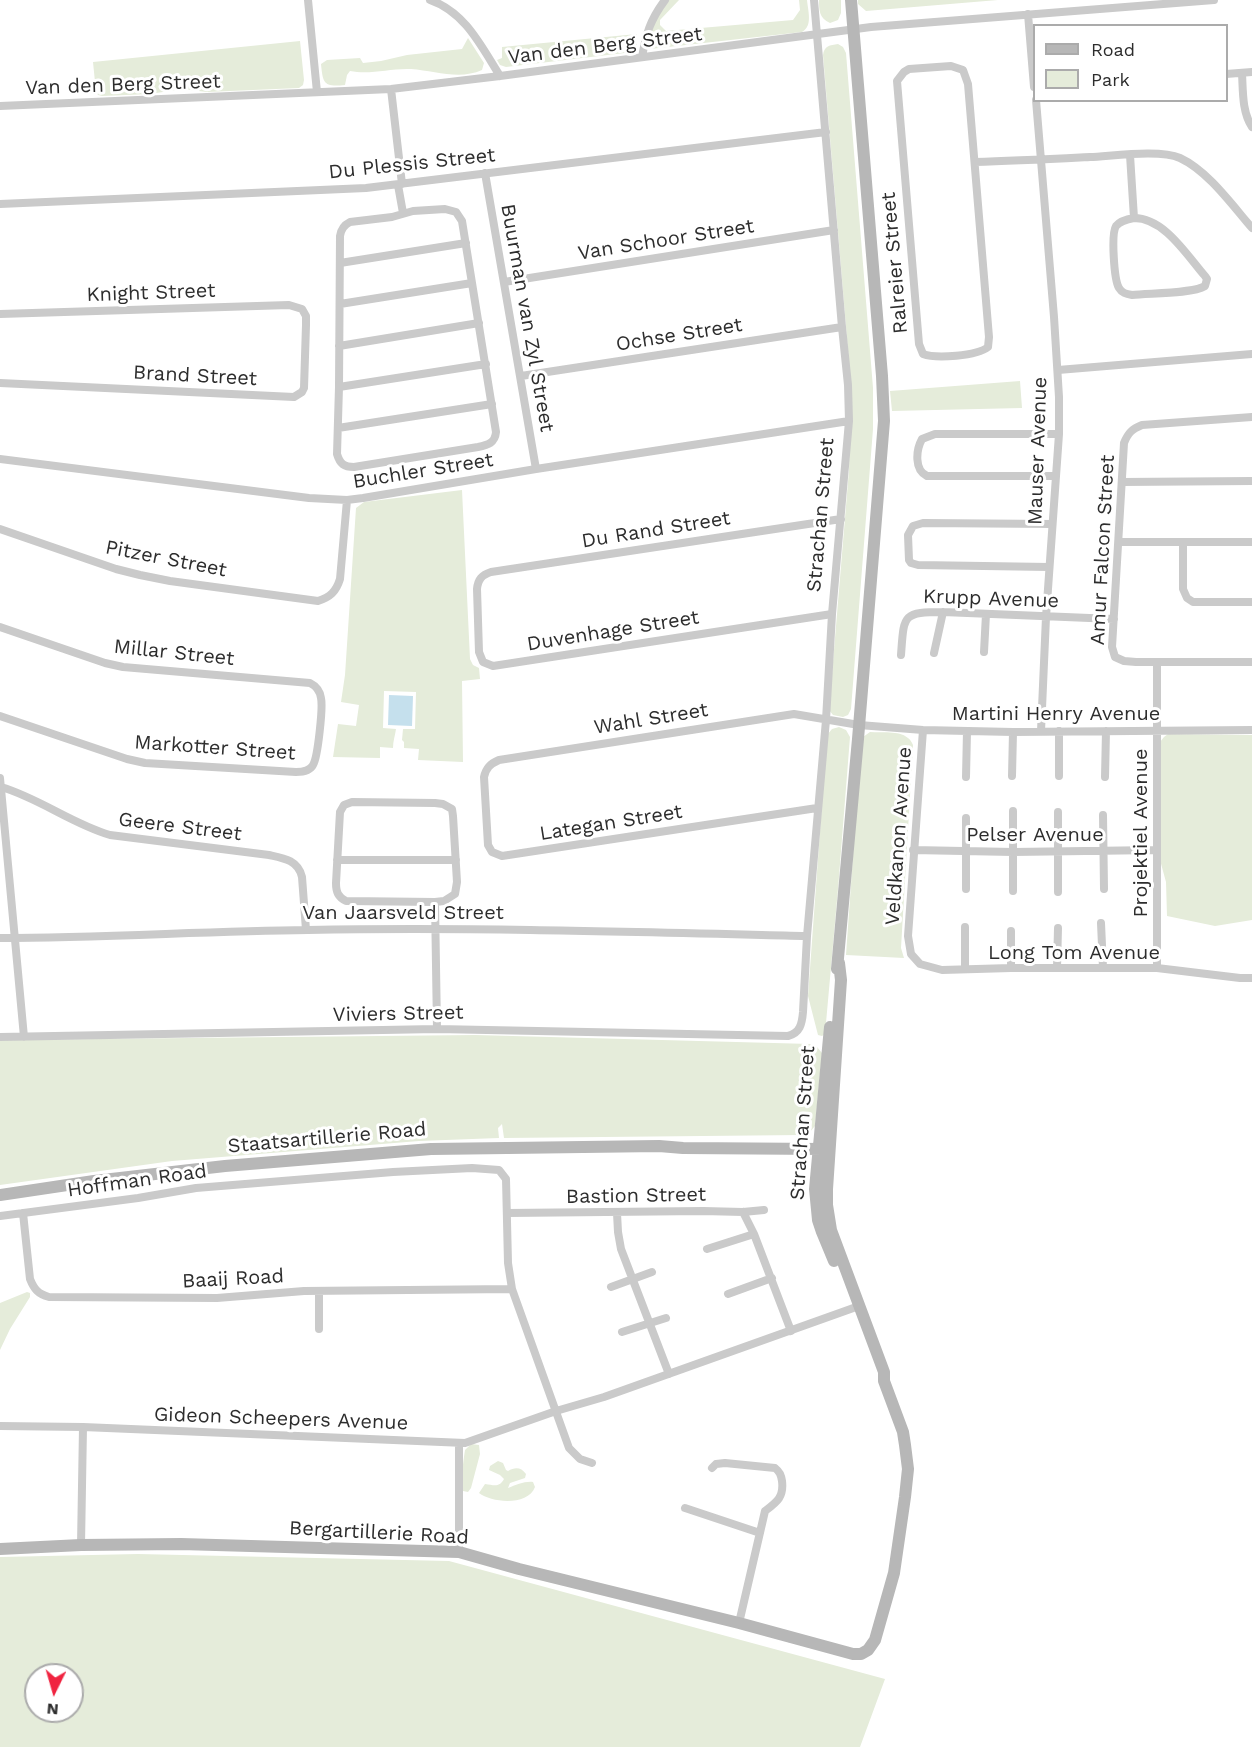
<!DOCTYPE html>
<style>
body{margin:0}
#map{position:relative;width:1252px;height:1747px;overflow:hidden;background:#fff;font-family:"Work Sans",sans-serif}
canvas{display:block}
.legend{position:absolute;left:1033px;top:24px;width:195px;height:78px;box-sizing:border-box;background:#fff;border:2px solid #ababab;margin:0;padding:8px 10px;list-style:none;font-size:18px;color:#2d2d2d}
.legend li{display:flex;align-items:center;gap:12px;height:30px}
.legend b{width:30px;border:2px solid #ababab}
.north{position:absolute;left:24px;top:1663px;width:60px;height:60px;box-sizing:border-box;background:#fff;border:2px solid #ababab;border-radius:50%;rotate:185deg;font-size:16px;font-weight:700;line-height:24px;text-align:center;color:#2d2d2d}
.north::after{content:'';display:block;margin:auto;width:21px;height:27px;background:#f02440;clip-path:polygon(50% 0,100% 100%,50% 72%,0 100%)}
</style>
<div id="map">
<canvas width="1252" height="1747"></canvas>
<ul class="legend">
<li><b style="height:8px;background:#b7b7b7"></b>Road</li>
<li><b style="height:16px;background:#e5ecda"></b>Park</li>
</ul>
<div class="north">N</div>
</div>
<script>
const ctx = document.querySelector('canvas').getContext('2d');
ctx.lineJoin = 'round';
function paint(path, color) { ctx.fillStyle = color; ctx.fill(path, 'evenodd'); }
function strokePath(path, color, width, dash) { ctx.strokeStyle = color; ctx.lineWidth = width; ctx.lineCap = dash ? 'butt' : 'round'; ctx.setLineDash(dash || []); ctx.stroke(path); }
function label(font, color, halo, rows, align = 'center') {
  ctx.font = font + ' "Work Sans",sans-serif'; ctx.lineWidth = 6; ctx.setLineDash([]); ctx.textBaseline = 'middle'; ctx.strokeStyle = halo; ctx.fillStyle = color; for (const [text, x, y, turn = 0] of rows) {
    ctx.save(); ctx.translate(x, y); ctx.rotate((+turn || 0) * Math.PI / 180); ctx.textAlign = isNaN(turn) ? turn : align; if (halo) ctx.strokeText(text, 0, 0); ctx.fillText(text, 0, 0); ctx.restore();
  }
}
paint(new Path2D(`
 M668 0H679L660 20V25L666 31 793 20 800 10 799 0H807C808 11 813 26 802 32L650 49C644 33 660 14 668 0Z
 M819 0H841V13L838 20 830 23C819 18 819 10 819 0Z
 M858 0H998L866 11 858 4Z
 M637 34V48L633 52 506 67 500 65 497 60 502 58V47Z
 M468 38 484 63 482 70C460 80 435 71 411 69 390 68 371 75 350 71L347 75 345 85C324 87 323 84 321 64L327 60 360 58 363 63 381 61 407 55 462 49Z
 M300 41 304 80 303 85 299 88 207 92 182 89 150 94 102 96 98 95 96 92 93 62Z
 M838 44 843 47 846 53 873 388V429L851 709 848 715 843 717 833 715 829 710 849 470 851 386 823 55C824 46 830 45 838 44Z
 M1020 381 1022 408 892 411 890 391Z
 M462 490 470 659 473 665 479 668 480 679 462 681 463 762 418 760 419 749 404 748V742L402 740 403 729H415L416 692 384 691 383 728 396 729C395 736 393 741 393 748L380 747V758L333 757 338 724 356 726 359 705 341 702 345 675 356 508 364 502Z
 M839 727 846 730 850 737 838 889 825 1034 822 1036 818 1035 808 996 827 735 832 729Z
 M870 732C885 733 907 729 913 745L901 948 904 958 846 955 861 742 863 737Z
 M1168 734 1252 735V920L1215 926 1167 916 1166 882 1160 860V742L1164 737Z
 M475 1035 811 1044 817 1047 822 1053 815 1126 810 1132 802 1135 504 1138 502 1124 498 1128 499 1138 419 1141 172 1161 0 1185V1040Z
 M27 1292 30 1293V1297L10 1329 0 1350V1303Z
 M471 1444 479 1445 480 1454 471 1488 468 1492 463 1491C461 1477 463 1463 465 1450Z
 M498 1461 503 1463 506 1470 508 1471C515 1467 521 1467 526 1474L525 1478 510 1483 508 1488C516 1485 525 1481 533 1482L535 1487C528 1506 492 1503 479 1493L485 1484C494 1485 499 1488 504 1479L500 1475 489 1470 490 1466Z
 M138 1554 449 1561 885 1679 860 1747H0V1557ZM36 1675H72V1711H36Z`), '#e5ecda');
paint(new Path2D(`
 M389 695 413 696 412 726 388 725Z`), '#c5e0ed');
strokePath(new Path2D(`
 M308 0 317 92
 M430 0C465 12 481 46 500 76
 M1028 14 1034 87
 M642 57C646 34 650 20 665 0
 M951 66 963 70 968 84 989 337 988 347C977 356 936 359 923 354L919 344 897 81 904 72 909 69Z
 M1242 73C1243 91 1242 112 1252 127
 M1226 74 1252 72
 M391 89 402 184
 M1036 100 1054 317 1059 397V434L1046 617 1041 731
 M0 106 391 89 500 76 871 27 1214 0
 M1130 155 1134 218
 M975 162C1013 161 1051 159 1090 157 1113 156 1160 149 1180 158 1208 171 1232 205 1252 228
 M485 173 536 469
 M398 185 403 213
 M0 204 366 188 826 132
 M445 209 456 212 462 221 496 432C495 443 488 445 478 447L354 467C344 467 340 464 337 454L339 387 340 236C341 229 344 225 350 222L392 217 413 211Z
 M1134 218C1164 218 1186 254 1205 276L1207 279 1205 286C1192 294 1149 293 1132 295 1126 294 1122 293 1119 288 1114 280 1111 234 1116 226 1120 221 1128 219 1134 218Z
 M340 263 466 243
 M504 282 834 230
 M340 304 472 283
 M0 314 289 305 302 309 306 316V325L304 388 302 392 294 397 0 383
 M339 346 479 323
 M1058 370 1252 354
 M521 376 842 327
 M339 387 486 364
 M1252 417 1142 425C1132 429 1128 433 1124 443L1112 647 1115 657 1124 661 1136 662H1252
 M338 428 492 404
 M0 459 309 498 347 500 363 498 536 469 849 421
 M1055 476H927C914 470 916 450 922 439L935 434H1059
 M1122 482 1252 481
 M0 529 116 569 140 575 170 581 318 601C330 597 336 592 340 579L347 500
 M1120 542H1252
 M1183 543V589L1187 598 1193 602H1252
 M1049 567 918 565 911 563 909 560 908 535 913 526 923 523 1052 524
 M832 614 493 666 483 662 479 652 477 589C478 579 482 575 491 572L841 519
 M0 627 105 663 123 667 310 683C316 686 320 691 321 698 323 707 318 757 313 765 310 771 303 772 296 772L145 763 127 759 0 716
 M984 652 986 614
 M934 653 943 612
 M901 655C904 615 902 612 943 612L1114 619
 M1157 663V968
 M923 730 908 936 911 954 920 964 942 970 1011 968H1157L1240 978H1252
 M1059 731V776
 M1012 776 1013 732
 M966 777 967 731
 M1105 777 1106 731
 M0 778 24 1037
 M1 787C39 798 72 824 110 835L269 855C283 858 298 860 302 877L306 930
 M352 802 435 803 443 804 452 809 453 816 457 882 455 894 444 901 435 902 346 901C338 897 336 892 336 883L340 812 344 805Z
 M817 808 502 856 492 852 488 845 484 777C486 768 490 764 499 760L794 714 859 725 923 730 1013 732 1252 730
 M1013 811V891
 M1103 815 1104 889
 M966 818V889
 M913 850 1013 852 1157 850
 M337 860H456
 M1058 892V812
 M435 902 437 1029
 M1101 923 1103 968
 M965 927V969
 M0 938C103 938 205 931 308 930 474 927 641 932 807 936
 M1011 968V931
 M1057 968 1058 928
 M0 1037 437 1029 788 1036C800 1033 802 1024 803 1012L807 936 826 720 832 614 849 421 848 385 842 327 814 0
 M743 1212 754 1234 791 1331
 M23 1213 30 1279C34 1289 38 1294 49 1297L217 1298 304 1291 512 1289
 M508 1213 703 1211 743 1212 764 1210
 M617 1213 618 1232 621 1249 669 1374
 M0 1216 138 1198 196 1188 393 1172 472 1168 499 1170 506 1179 508 1263 512 1289 569 1448 580 1459 592 1463
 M707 1249 754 1234
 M611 1287 652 1272
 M319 1291V1329
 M728 1294 772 1278
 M622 1332 666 1318
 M0 1426 83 1427 465 1443 556 1411 604 1397 859 1306
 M712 1468 716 1464 725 1463 775 1468C780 1472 781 1475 782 1481 784 1497 777 1502 765 1511L739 1623
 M685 1508 760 1533
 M81 1545 83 1427
 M459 1552V1443`), '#cacaca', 8);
strokePath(new Path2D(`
 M837 969 858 739 884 421 882 376 851 0
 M830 1027 815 1189 818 1220 822 1232 834 1261
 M0 1195 94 1181 225 1166 431 1149 659 1146 683 1148 824 1149
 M0 1549 81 1545 181 1544 459 1552 519 1569 739 1623 853 1654H861L868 1650 875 1640 894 1573 905 1497 908 1469 905 1445 903 1432 884 1381V1372L831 1230 827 1205V1189L841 980 839 963`), '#b7b7b7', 12);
label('20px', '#2d2d2d', '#fff', [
 ["Van den Berg Street",605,46,-7],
 ["Van den Berg Street",123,85,-2],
 ["Du Plessis Street",412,164,-6],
 ["Van Schoor Street",666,240,-9],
 ["Ralreier Street",895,263,-95],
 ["Knight Street",151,293,-2],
 ["Buurman van Zyl Street",527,318,80],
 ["Ochse Street",679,335,-9],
 ["Brand Street",195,376,3],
 ["Mauser Avenue",1038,451,-88],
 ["Buchler Street",423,471,-9],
 ["Strachan Street",821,515,-85],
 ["Du Rand Street",656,530,-9],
 ["Amur Falcon Street",1103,550,-87],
 ["Pitzer Street",166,559,11],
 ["Krupp Avenue",991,599,2],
 ["Duvenhage Street",613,631,-9],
 ["Millar Street",174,653,6],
 ["Martini Henry Avenue",1056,714],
 ["Wahl Street",651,719,-9],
 ["Markotter Street",215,748,4],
 ["Lategan Street",611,823,-9],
 ["Geere Street",180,827,7],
 ["Projektiel Avenue",1141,833,-90],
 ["Pelser Avenue",1035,835],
 ["Veldkanon Avenue",899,836,-86],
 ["Van Jaarsveld Street",403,913],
 ["Long Tom Avenue",1074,953],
 ["Viviers Street",398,1014,-1],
 ["Strachan Street",803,1123,-86],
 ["Staatsartillerie Road",327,1138,-5],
 ["Hoffman Road",137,1181,-8],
 ["Bastion Street",636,1196,-1],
 ["Baaij Road",233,1279,-3],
 ["Gideon Scheepers Avenue",281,1419,2],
 ["Bergartillerie Road",379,1533,3]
]);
</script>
